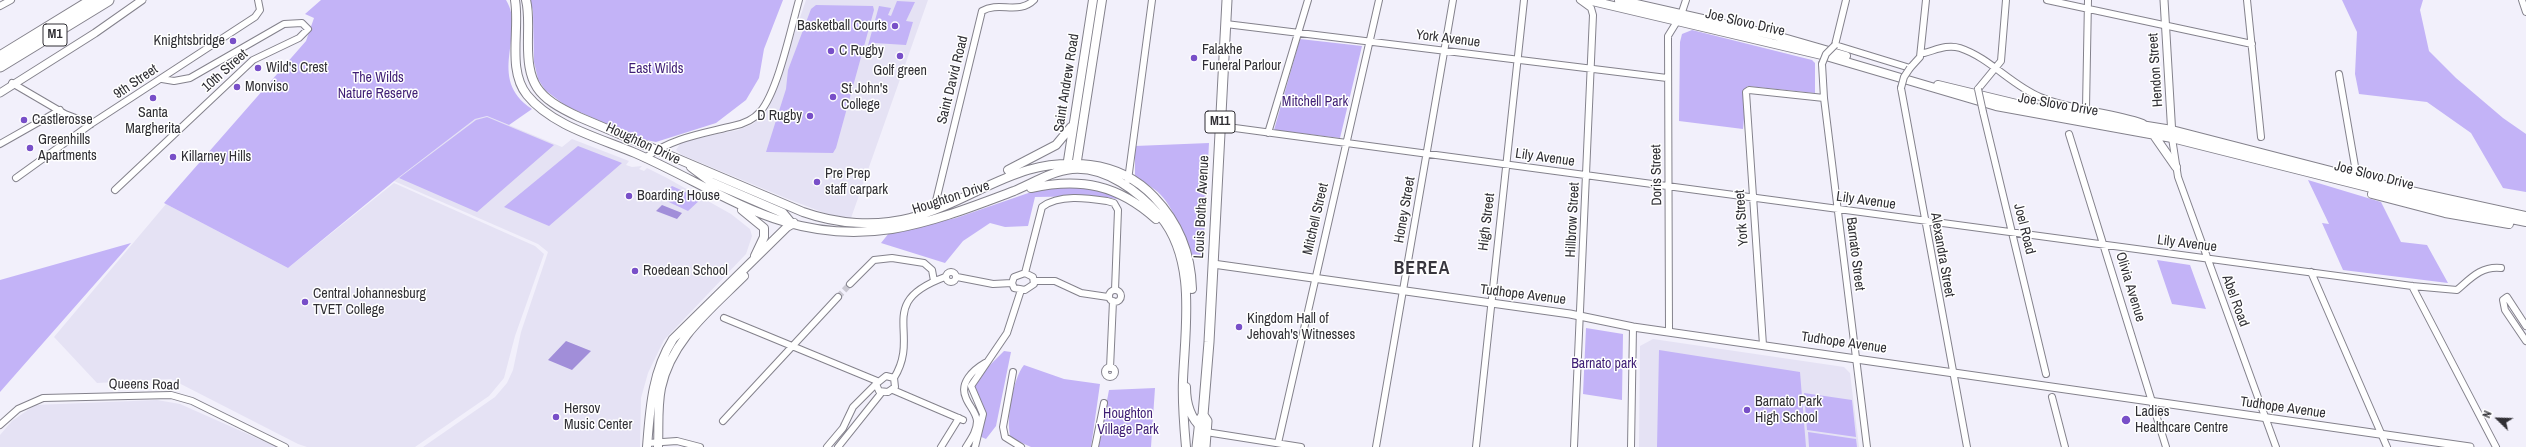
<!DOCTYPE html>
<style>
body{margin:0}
#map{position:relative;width:2526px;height:447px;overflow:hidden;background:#f2f0fb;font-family:"Archivo Narrow",sans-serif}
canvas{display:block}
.north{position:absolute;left:2478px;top:399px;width:40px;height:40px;-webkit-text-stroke:3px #fff;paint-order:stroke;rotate:293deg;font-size:11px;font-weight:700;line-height:16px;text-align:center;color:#302f34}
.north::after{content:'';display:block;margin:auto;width:14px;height:18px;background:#302f34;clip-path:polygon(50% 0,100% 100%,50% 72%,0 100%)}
</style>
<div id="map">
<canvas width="2526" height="447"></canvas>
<div class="north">N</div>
</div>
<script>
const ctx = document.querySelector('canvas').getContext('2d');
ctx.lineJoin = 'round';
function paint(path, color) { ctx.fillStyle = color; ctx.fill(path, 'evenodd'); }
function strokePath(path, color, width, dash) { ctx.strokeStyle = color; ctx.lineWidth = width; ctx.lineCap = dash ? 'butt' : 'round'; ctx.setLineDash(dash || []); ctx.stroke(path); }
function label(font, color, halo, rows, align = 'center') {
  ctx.font = font + ' "Archivo Narrow",sans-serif'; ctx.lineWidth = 3; ctx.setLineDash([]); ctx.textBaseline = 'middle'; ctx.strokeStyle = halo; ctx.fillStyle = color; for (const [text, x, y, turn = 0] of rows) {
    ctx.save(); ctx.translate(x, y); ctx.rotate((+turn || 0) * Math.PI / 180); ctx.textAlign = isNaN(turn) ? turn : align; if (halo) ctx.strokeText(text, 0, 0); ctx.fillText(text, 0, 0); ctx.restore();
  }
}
paint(new Path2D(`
 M806 0H928L851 218 830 215 793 201 682 155 676 150 680 144 689 140 738 130 753 124 768 110Z
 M487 116 562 147 572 139 629 161 626 165 632 167 642 166 639 169 644 171 647 168 667 178 731 214 750 229 752 236 746 254 664 340 648 373 641 398 640 447H423L495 397 507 383 513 370 521 332 548 252 538 244 394 181 475 119Z
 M394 183 535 246 544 254 515 336 504 378 489 396 415 447H307L298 444 171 379 97 383 54 337 166 204 288 268Z
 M1653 339 1844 367 1850 373 1859 447H1639L1640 346Z
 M157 400 180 404 277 447H0V435L12 421 35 405Z`), '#e5e2f4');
paint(new Path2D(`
 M321 0H506C527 34 485 78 532 109L509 125 487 116 475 119 394 181 288 268 164 203 306 41 314 18 305 14Z
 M530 0H783L764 49 759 78 746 100 716 123 656 142 641 139 566 106 545 90 538 79 534 62 533 11Z
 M2342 0H2423L2420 10 2429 51 2456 78 2503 118 2526 134V192L2503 188 2471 133 2427 102 2359 94 2355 74 2357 32Z
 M897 1 915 2 906 21 913 22 906 45 874 43 872 50 867 49 879 6 891 8 888 15 891 16Z
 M816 5 873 6 874 10 836 148 833 153 766 152 786 89 788 70 811 9Z
 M1692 30 1812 60 1815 63V93L1747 86 1743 129 1679 121 1680 42 1682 34Z
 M1300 39 1362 46 1340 138 1274 130Z
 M487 117 554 145 477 212 399 178 476 120Z
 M1209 143 1203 256 1190 255C1181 234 1174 203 1154 189 1148 184 1141 182 1135 177V146Z
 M578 146 622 163 549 226 504 207Z
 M2308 180 2381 202 2401 242 2427 245 2448 283 2343 270 2322 223 2329 224Z
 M1071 185 1111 193 1128 201 1099 196 1035 197 1028 226 1005 227 990 223 963 241 945 263 881 243 889 233 956 218 1037 190Z
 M672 186 701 199 688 211 658 197Z
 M131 243 0 392V280Z
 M2157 260 2190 265 2206 309 2172 304Z
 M1586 328 1623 334 1622 400 1583 394Z
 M1659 350 1800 372 1806 447H1657Z
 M1004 351 1011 352 996 426 986 439 979 436 985 419 972 389 974 381Z
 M1024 365 1064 379 1100 384 1091 447H1031L1011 438C1005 422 1013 378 1024 365Z
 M1155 388 1151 447H1098L1109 390Z
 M1804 393 1852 400 1856 437 1807 430Z
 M1808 432 1856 439 1857 447H1809Z`), '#c3b3f7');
paint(new Path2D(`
 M662 205 682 213 677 219 656 211Z
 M566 341 591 351 572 370 548 360Z`), '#a18ed9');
strokePath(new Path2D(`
 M838 297 850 284`), '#cbc9d3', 6, [6, 3]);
const minor = new Path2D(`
 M1846 0 1835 45 1910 68 1920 57 1926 0
 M2047 0 2252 44
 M2247 0 2261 137
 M2522 0 2526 12
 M0 6 11 0
 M1226 24 1667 78
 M1924 53C1936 50 1947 44 1960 48 1990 58 2011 85 2040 97 2073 111 2110 111 2143 123
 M1822 64 1824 98 1867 447
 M2339 74 2356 172
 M12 83 65 114 91 124
 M1901 88 1967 447
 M1978 89 2001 61 2006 0
 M2086 108 2088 0
 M1983 112 2046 374
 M1220 126 2412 286 2457 290C2471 278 2481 266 2501 268
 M1268 133 1308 0
 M2069 134 2166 447
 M2172 138 2178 177 2276 447
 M0 144 60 110
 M645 158C672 138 701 134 733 126 743 124 753 120 760 112 778 91 791 28 799 0
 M16 178 91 124 255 17 260 10 258 0
 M1128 180 1152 0
 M115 190 253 60 299 38 308 29 302 23 284 24 190 78 174 81 162 79
 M934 209 982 11C999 1 1019 15 1034 0
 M2311 272 2387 447
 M946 277a5 5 0 1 1 10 0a5 5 0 1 1-10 0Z
 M1025 273 1042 207C1059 194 1087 198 1107 201L1114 203 1118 210 1115 290
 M1025 273 1033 277 1034 284 1025 290 1014 288 1012 283 1014 277Z
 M957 277 993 284 1012 283
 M1035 281H1055L1081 293 1108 297
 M850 284 874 260 892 258 924 263 932 270 934 281
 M2412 286 2496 447
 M1109 296a6 6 0 1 1 12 0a6 6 0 1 1-12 0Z
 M724 318 877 381
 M2526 326 2507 297 2503 300 2505 310 2526 341
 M1669 332 1668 36 1681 15 1686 0
 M1763 345 1746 92 1749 90 1824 98
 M1105 372a5 5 0 1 1 10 0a5 5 0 1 1-10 0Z
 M1110 368 1113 301
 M1013 372 1003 427 1005 437 1021 447
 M886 376 894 378 895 387 888 392 879 391 876 384Z
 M894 378C922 333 874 303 945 277
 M893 390 963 420
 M2052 397 2065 447
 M723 421 838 297
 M0 425 18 409 43 398 171 395 192 401 285 447
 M1206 432 1301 447
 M648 443 677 441 700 447
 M1278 443 1379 0
 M827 447 843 428 853 407 876 384
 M838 447 882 392
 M941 447 959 418
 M966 447C971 439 977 431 977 421 976 412 969 406 966 398 959 383 973 370 985 363
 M975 447 983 414 971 386 1007 333 1021 290
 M1095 447 1104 403
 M1376 447 1453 0
 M1476 447 1524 0
 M1574 447 1593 15 1591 8 1580 0
 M1631 447 1633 327`);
const tertiary = new Path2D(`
 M2164 0 2172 136
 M0 93 95 33 142 0
 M1213 264 1570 314 1633 327 2470 447`);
const secondary = new Path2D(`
 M515 0C520 30 507 70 527 95 552 126 600 138 635 153 726 193 784 245 892 229 934 222 974 206 1014 191 1033 183 1052 171 1072 169 1106 166 1139 192 1160 216 1197 260 1185 328 1183 380 1182 403 1184 425 1186 447
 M526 0C529 12 528 25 528 37 527 85 536 97 579 117L803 212C837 224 875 227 910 218 975 201 1019 155 1090 165 1114 168 1137 179 1154 197 1179 223 1191 253 1192 289
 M1588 0 1826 56 1996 106 2172 138 2427 202 2526 222
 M1619 0 1773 35 1846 56
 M1938 85 2029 107 2172 130 2397 188 2526 216
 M2153 134 2176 167
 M691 167 711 182 783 213 792 224
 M1067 167 1093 0
 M1076 167 1102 0
 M1008 170 1056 145 1071 127
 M1031 188C1081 177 1118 185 1156 219
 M2372 194 2445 213 2509 224
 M742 210 764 228V237L755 256
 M1186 387C1186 403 1190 418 1202 428
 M647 447C650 409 652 372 673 339L787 227 794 223
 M658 447C659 428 657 408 661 388 671 340 711 309 744 276`);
const primary = new Path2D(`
 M1203 415 1207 421 1205 447
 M1197 447 1200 420 1203 415 1209 342 1227 0`);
const motorway = new Path2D(`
 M0 57 93 0
 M0 66 108 0`);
strokePath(minor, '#84828c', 8);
strokePath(tertiary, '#84828c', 9);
strokePath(secondary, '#84828c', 10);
strokePath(primary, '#84828c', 11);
strokePath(motorway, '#84828c', 13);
strokePath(minor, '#fff', 6);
strokePath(tertiary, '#fff', 7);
strokePath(secondary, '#fff', 8);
strokePath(primary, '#fff', 9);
strokePath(motorway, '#fff', 11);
const minorBridge = new Path2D(`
 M1822 64 1826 54 1835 45
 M1901 88 1904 77 1910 68
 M1978 89 1983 112`);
strokePath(minorBridge, '#84828c', 8, []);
strokePath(minorBridge, '#fff', 6);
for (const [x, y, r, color] of [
 [895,26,4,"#784fc8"],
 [233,41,4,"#784fc8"],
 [831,51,4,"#784fc8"],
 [900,56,4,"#784fc8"],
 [1194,58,4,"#784fc8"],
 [258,68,4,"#784fc8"],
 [237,87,4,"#784fc8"],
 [833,97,4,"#784fc8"],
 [153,98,4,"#784fc8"],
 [810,116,4,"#784fc8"],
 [24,120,4,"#784fc8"],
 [30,148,4,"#784fc8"],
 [173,157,4,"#784fc8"],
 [817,182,4,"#784fc8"],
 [629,196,4,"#784fc8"],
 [635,271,4,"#784fc8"],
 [305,302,4,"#784fc8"],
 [1239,327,4,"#784fc8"],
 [1747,410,4,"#784fc8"],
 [556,417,4,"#784fc8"],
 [2126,420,5,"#784fc8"]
]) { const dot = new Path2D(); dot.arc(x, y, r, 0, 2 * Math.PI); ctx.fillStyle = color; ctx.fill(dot); strokePath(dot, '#fff', 1.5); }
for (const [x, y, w] of [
 [55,35,24],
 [1220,122,30]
]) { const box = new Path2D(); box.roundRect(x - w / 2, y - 11, w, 22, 3); ctx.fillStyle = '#fff'; ctx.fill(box); strokePath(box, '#302f34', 1); }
label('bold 13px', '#302f34', null, [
 ["M1",55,35],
 ["M11",1220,122]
]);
label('14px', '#302f34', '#fff', [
 ["Joe Slovo Drive",1745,23,13],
 ["York Avenue",1448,39,7],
 ["Hendon Street",2156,70,-94],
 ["10th Street",225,71,-42],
 ["Saint David Road",953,80,-76],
 ["9th Street",136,82,-34],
 ["Saint Andrew Road",1067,83,-81],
 ["Joe Slovo Drive",2058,105,10],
 ["Houghton Drive",643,144,25],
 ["Lily Avenue",1545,158,8],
 ["Doris Street",1657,175,-91],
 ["Joe Slovo Drive",2374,176,14],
 ["Houghton Drive",951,198,-18],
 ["Lily Avenue",1866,201,8],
 ["Louis Botha Avenue",1202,207,-87],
 ["Honey Street",1405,210,-80],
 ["York Street",1742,218,-94],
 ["Mitchell Street",1316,219,-77],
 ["Hillbrow Street",1573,220,-87],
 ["High Street",1487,222,-83],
 ["Joel Road",2024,229,76],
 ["Lily Avenue",2187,244,7],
 ["Barnato Street",1855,254,83],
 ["Alexandra Street",1942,255,80],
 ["Olivia Avenue",2130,287,73],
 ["Tudhope Avenue",1523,295,7],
 ["Abel Road",2235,301,70],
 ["Tudhope Avenue",1844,343,8],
 ["Queens Road",144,385,1],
 ["Tudhope Avenue",2283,408,8]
]);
label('14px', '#302f34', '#fff', [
 ["Basketball Courts",887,26,"right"],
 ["Knightsbridge",225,41,"right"],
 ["Falakhe",1202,50],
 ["Funeral Parlour",1202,66],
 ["C Rugby",839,51],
 ["Wild's Crest",266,68],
 ["Golf green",900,71,"center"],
 ["Monviso",245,87],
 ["St John's",841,89],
 ["College",841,105],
 ["Santa",153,113,"center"],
 ["Margherita",153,129,"center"],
 ["D Rugby",802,116,"right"],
 ["Castlerosse",32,120],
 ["Greenhills",38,140],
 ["Apartments",38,156],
 ["Killarney Hills",181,157],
 ["Pre Prep",825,174],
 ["staff carpark",825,190],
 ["Boarding House",637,196],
 ["Roedean School",643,271],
 ["Central Johannesburg",313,294],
 ["TVET College",313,310],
 ["Kingdom Hall of",1247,319],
 ["Jehovah's Witnesses",1247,335],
 ["Barnato Park",1755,402],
 ["High School",1755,418],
 ["Hersov",564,409],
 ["Music Center",564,425],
 ["Ladies",2135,412],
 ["Healthcare Centre",2135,428]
], 'left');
label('14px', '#3f1e75', '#fff', [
 ["East Wilds",656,69],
 ["The Wilds",378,78],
 ["Nature Reserve",378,94],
 ["Mitchell Park",1315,102],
 ["Barnato park",1604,364],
 ["Houghton",1128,414],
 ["Village Park",1128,430]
]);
ctx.letterSpacing = '1px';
label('bold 18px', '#38363e', '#fff', [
 ["BEREA",1422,269]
]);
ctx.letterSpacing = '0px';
</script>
